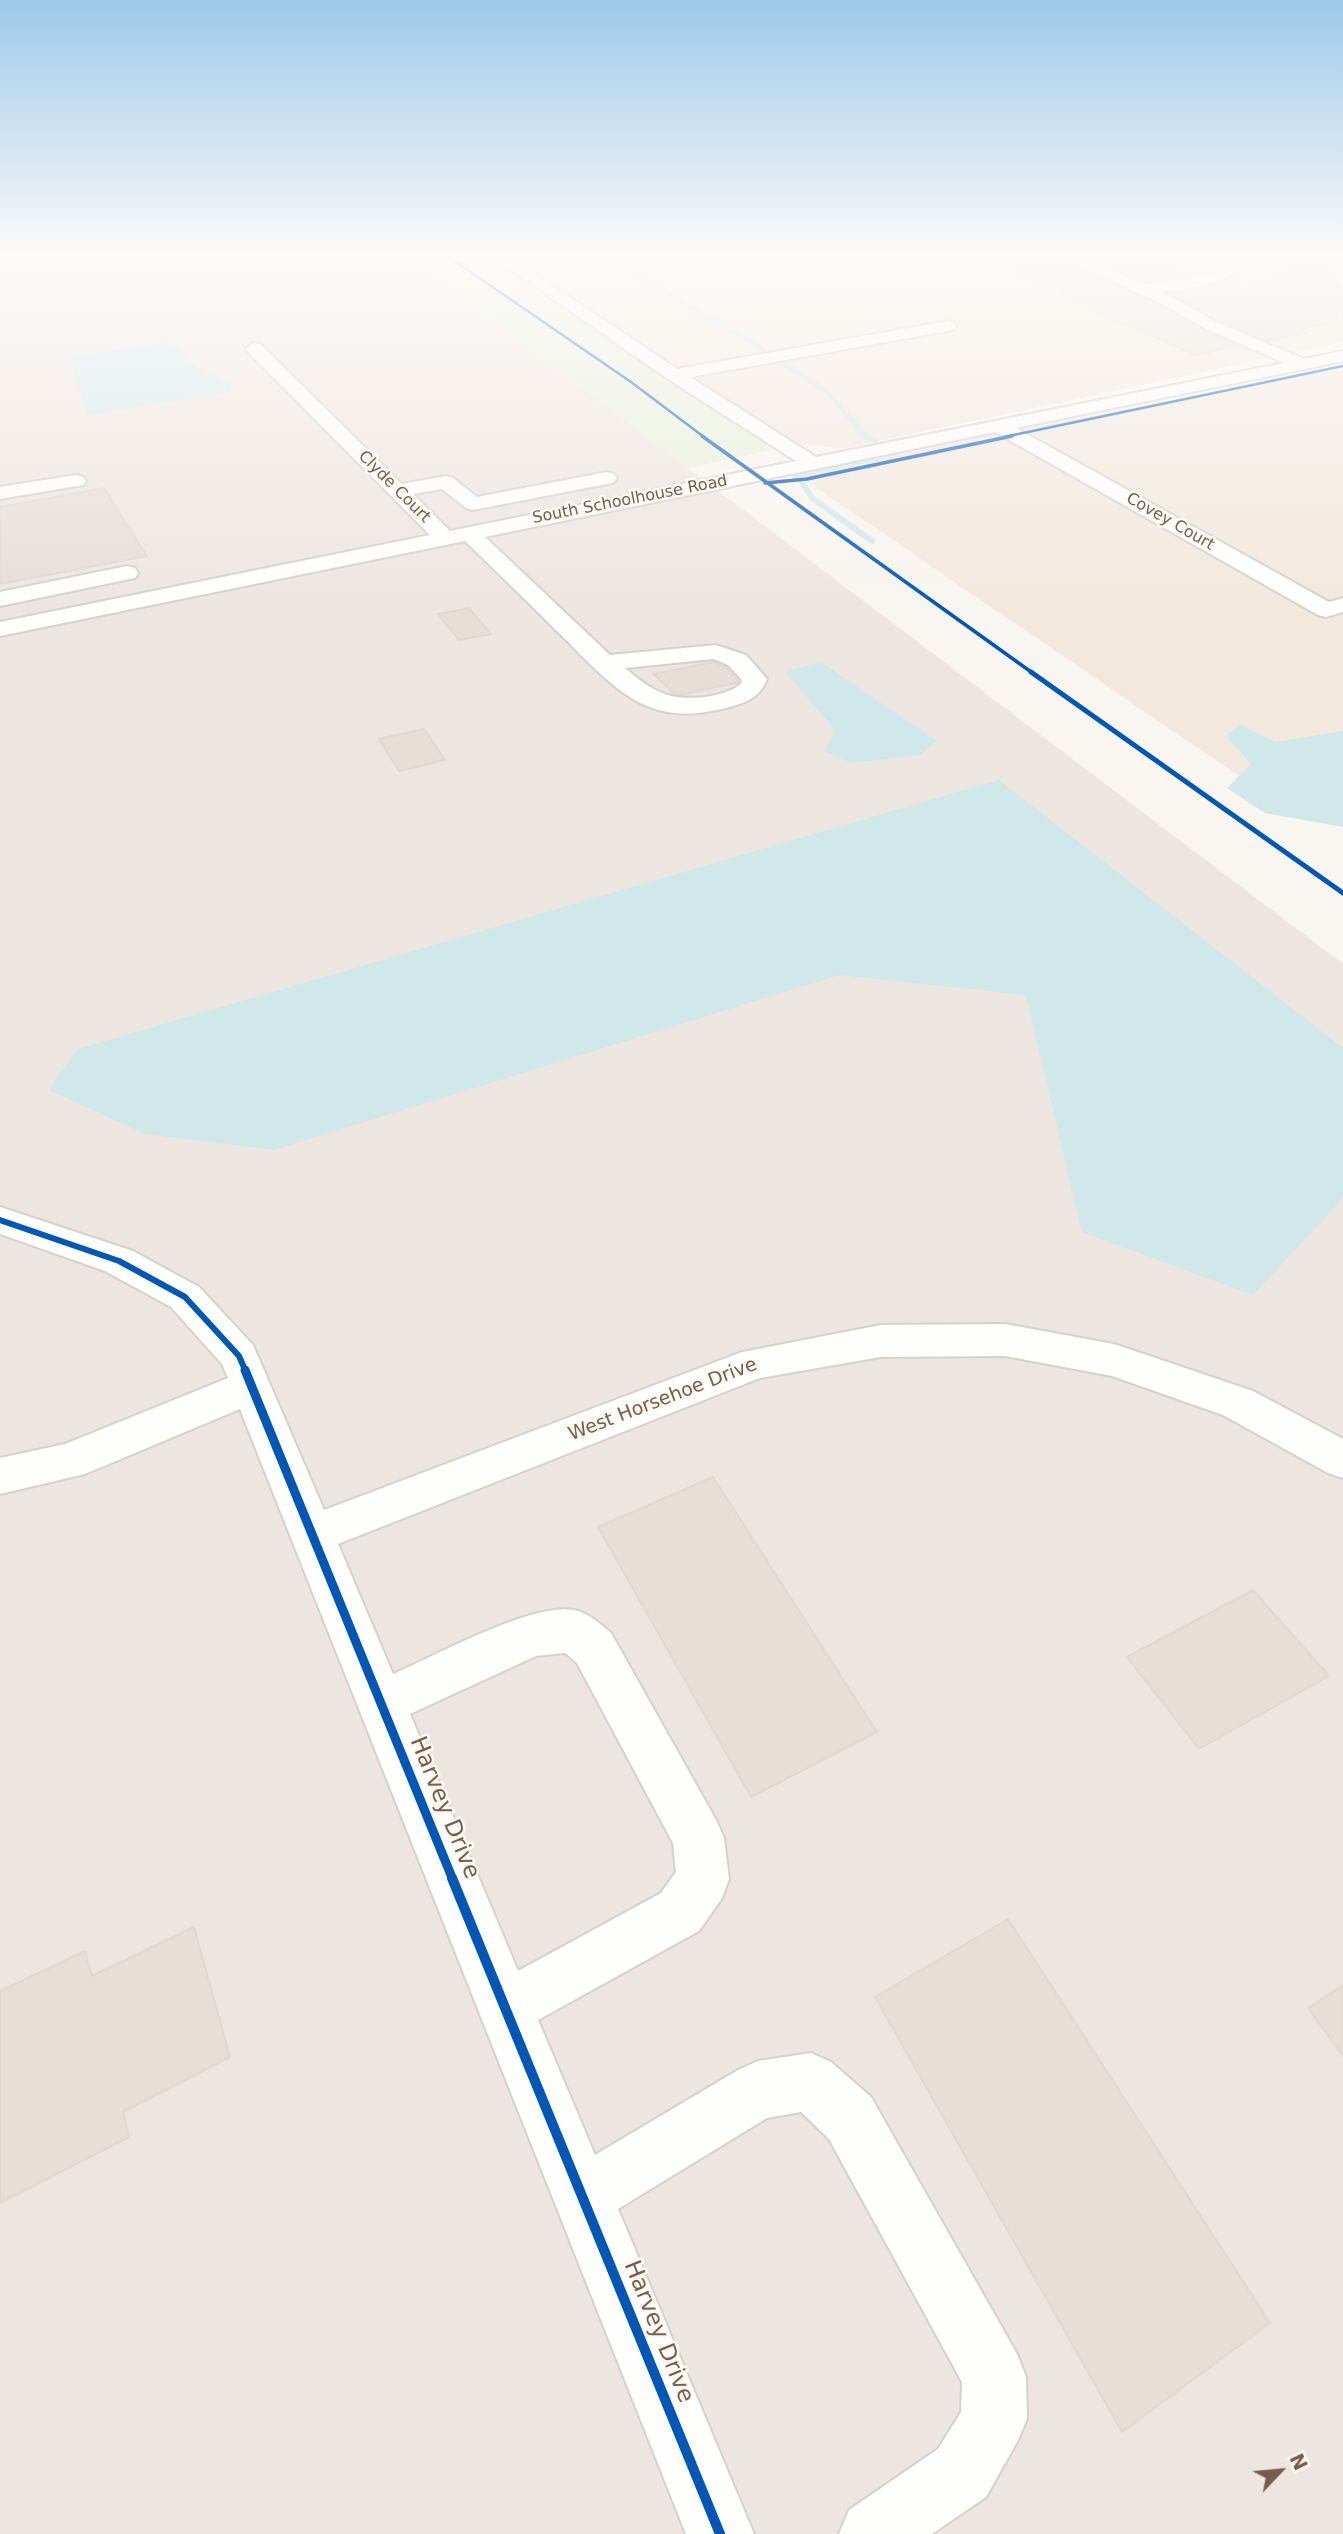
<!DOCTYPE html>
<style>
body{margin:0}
#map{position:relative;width:1343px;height:2534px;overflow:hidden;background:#f9f5f0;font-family:"DejaVu Sans",sans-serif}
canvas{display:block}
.north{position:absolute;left:1245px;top:2436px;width:70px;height:70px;-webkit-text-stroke:5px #fffaf3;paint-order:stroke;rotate:64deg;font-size:19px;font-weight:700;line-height:28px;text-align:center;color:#7a5c4d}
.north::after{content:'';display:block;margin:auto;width:24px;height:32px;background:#7a5c4d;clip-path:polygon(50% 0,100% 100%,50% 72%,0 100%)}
</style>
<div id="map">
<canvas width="1343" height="2534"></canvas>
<div class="north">N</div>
</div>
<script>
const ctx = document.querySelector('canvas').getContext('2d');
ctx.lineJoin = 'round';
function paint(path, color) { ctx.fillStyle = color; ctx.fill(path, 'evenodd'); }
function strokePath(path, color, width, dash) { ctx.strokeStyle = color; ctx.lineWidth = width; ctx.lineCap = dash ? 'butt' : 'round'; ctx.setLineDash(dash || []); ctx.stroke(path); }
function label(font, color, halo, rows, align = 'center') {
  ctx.font = font + ' "DejaVu Sans",sans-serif'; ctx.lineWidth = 5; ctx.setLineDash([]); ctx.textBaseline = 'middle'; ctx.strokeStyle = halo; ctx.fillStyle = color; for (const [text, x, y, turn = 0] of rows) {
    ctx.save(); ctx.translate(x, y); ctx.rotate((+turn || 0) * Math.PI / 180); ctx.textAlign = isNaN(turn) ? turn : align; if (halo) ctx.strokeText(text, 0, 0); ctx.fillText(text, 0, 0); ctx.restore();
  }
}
paint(new Path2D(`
 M500 253H1343V342L842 449 799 444 639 347Z
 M1343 368V786L1267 795 793 472Z`), '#f2e8de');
paint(new Path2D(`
 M73 253H404L1343 964V2534H0V263Z`), '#ede5e0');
paint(new Path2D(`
 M404 253H500L639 347 799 444 688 468Z`), '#e7f0db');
paint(new Path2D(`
 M166 342 184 352 196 368 231 384 230 392 87 415 70 356Z
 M822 663 937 741 920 755 852 763 824 751 836 731 785 671Z
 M1240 725 1275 742 1343 731V827L1265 813 1227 788 1251 764 1226 736Z
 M999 780 1343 1048V1198L1253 1295 1082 1232 1026 995 839 975 274 1150 145 1134 49 1090 78 1049Z`), '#d0e8ea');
strokePath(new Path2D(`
 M599 253 612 263 630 271
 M635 274 662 289
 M668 293 698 312
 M703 315 758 345 770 356
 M776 360 824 389 858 427V431L869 437`), '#d0e8ea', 4.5);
strokePath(new Path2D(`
 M866 436 875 441
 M798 478 796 476 802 473 896 454
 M802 482 812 498 872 541`), '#d0e8ea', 6);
const building = new Path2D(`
 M972 253H1046L1164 307 1201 329 1239 346 1195 355 1060 295 1068 294Z
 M1078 253H1142L1194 274 1145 282Z
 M1296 253H1318L1343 290V320L1305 327 1309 328 1300 330 1307 333 1267 341 1215 319 1170 294 1219 283 1242 292 1282 276Z
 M104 488 147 556 0 584V507Z
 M469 608 491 634 459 640 438 614Z
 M714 662 726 667 739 682 681 695 674 693 653 674Z
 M424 729 445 760 399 771 379 739Z
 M713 1477 877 1732 751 1797 598 1527Z
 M1253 1590 1329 1676 1199 1749 1127 1657Z
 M1008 1919 1270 2323 1122 2432 875 1997Z
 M194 1927 230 2057 123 2112 129 2137 0 2203V1991L85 1951 92 1976Z
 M1343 1985V2056L1308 2008Z`);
paint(building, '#e6ded7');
strokePath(building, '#e2d8d2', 2);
const minor = new Path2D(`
 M487 253H504L677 369 948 321 954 323 956 326 954 329 948 331 690 377 816 457 1284 363 1202 327 1165 305 1049 253H1070L1145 285 1213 273 1227 267 1241 253H1256C1237 284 1195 288 1162 292L1214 321 1304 359 1343 351V361L1016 428 1329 602 1343 598V612L1326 617 1318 615 995 432 485 537 610 655 716 645 746 655 767 679C760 698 745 703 726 708 702 714 676 717 652 708 616 695 587 660 561 635 529 603 497 572 465 541L0 636V622L430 535 248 352 246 348 254 343 260 344 402 484 446 476 453 478 477 497 607 472 614 474 617 478 614 482 607 484 473 510 466 508 442 489 413 494 450 531 796 461 668 379ZM714 659 728 665 742 680 741 684C730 692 718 695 705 697 668 701 652 691 625 668Z
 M76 475 83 477 86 481 83 485 0 499V487Z
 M127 566 135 568 138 573 135 578 0 606V592Z
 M0 1207 133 1251 199 1287 253 1345 324 1510 742 1352 881 1325 1005 1324 1114 1344 1253 1391 1343 1439V1478L1328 1473 1223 1415 1112 1376 1005 1356 881 1357 760 1378 338 1544 393 1674C435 1656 532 1602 574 1610 589 1613 600 1624 611 1633L716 1820 724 1838 729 1879 722 1898 699 1931 538 2020 595 2155 738 2070 758 2061 811 2053 831 2062 871 2097 1017 2354 1026 2377 1027 2419 1017 2442 986 2497 932 2534H839L849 2510 938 2449 961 2412 962 2382 829 2139 801 2112 767 2118 618 2209 754 2534H686L240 1409 85 1474 0 1494V1458L65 1444 228 1378 222 1364 171 1307 105 1271 0 1234ZM565 1653 577 1663 673 1843 676 1872 661 1893 518 1971 410 1714 536 1656Z`);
strokePath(minor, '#d7d1cb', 4);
paint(minor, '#fefefd');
strokePath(new Path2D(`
 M443 253 631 382 704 437
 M1004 437 1343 366`), '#0057b8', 2.5);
strokePath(new Path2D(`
 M702 436 1034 674
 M765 483 807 479 1012 436`), '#0057b8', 3.5);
strokePath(new Path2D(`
 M1031 672 1343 893`), '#0057b8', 5);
strokePath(new Path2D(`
 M0 1220 119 1261 185 1297 239 1356 246 1372`), '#0057b8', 6);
strokePath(new Path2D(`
 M245 1370 453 1880`), '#0057b8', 9);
strokePath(new Path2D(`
 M452 1878 720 2534`), '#0057b8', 10);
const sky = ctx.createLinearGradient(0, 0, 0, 608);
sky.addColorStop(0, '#9ec9e9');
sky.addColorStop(0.42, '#fcfaf8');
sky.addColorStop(1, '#fcfaf800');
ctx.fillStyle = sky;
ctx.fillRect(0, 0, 1343, 608);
label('16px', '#7a5c4d', '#fffaf3', [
 ["Clyde Court",394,487,45],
 ["South Schoolhouse Road",630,500,-11],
 ["Covey Court",1170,522,30]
]);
label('19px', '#7a5c4d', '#fffaf3', [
 ["West Horsehoe Drive",663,1400,-21]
]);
label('23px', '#7a5c4d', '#fffaf3', [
 ["Harvey Drive",444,1808,68],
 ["Harvey Drive",658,2332,68]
]);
</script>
